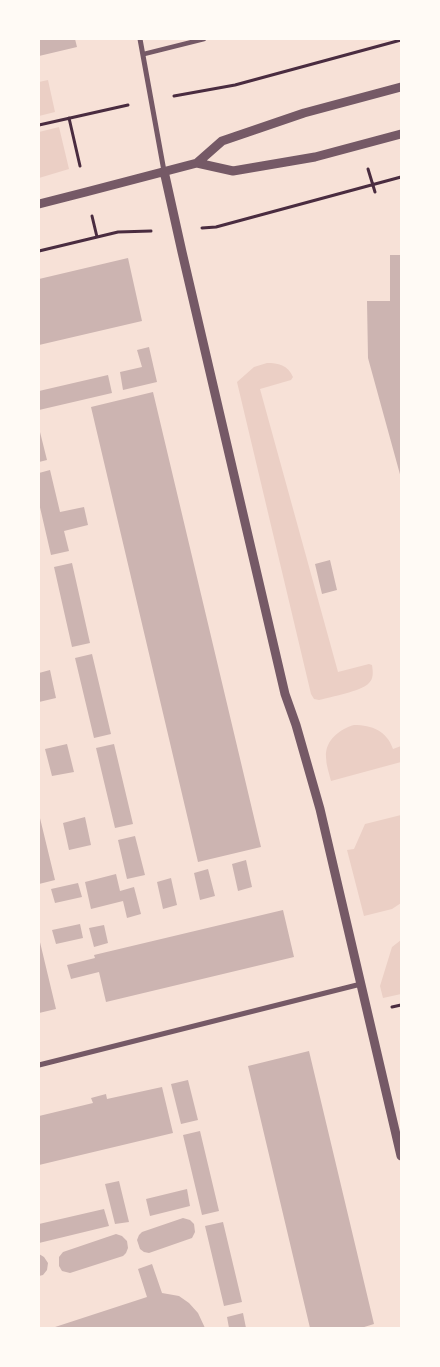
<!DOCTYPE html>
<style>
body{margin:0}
#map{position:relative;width:440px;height:1367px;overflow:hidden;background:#f7e1d7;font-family:"PT Sans Narrow",sans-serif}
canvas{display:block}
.frame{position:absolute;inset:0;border:40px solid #fffaf5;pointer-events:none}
</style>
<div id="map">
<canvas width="440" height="1367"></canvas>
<div class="frame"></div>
</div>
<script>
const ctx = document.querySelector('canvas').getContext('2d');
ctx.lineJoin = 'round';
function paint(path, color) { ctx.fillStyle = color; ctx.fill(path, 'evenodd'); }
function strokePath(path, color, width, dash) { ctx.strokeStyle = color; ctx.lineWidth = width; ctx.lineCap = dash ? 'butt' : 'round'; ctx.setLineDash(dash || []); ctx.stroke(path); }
paint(new Path2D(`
 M48 80 55 112 39 116V82Z
 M59 127 69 169 39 178V132Z
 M267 363C278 363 288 365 293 377L291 380 260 389 338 672 369 664 372 665C373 672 374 679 368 684 361 691 331 697 319 700L314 699 311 694 237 382 254 367Z
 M354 725C372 725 387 731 393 749L401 746V762L331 781C329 773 326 765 326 757 325 740 340 729 354 725Z
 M401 815V903L392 909 364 916 347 850 354 849 365 824Z
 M401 940V994L383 998 380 986 392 947Z`), '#ebcfc5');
paint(new Path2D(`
 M39 39H75L77 47 39 56Z
 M390 255H401V478L368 358 367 301H390Z
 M128 258 142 321 39 345V279Z
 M149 347 157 382 123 390 120 372 142 367 137 350Z
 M108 375 112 393 39 410V391Z
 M153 392 261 847 198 862 91 407Z
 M39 428 47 460 39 462Z
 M50 470 60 512 84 507 88 525 64 531 69 551 51 555 39 503V473Z
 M330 560 337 590 322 594 315 564Z
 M72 563 90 643 72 647 54 567Z
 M92 654 111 734 94 738 75 658Z
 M50 670 56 698 39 702V673Z
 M67 744 74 772 52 776 45 749Z
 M114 744 133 824 115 828 96 748Z
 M39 814 55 880 39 884Z
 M85 817 91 845 69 850 63 823Z
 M135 836 145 875 127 879 118 840Z
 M246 860 252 887 238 891 232 864Z
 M208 869 215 896 200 900 194 873Z
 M116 874 120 891 134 887 141 914 127 918 123 901 91 909 85 882Z
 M171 878 177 905 163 909 157 882Z
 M78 883 82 897 55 903 51 889Z
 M283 910 294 957 106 1002 99 972 71 979 67 965 95 958 94 955Z
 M80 924 83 938 56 944 52 930Z
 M104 925 108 943 94 947 89 928Z
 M39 938 56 1009 39 1013Z
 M309 1051 374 1324 361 1328H310L248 1066Z
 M188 1080 198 1120 181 1124 171 1084Z
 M162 1087 173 1133 39 1165V1116L93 1103 91 1098 106 1094 107 1099Z
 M200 1131 219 1211 202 1215 183 1135Z
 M119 1181 129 1222 115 1224 105 1184Z
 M187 1189 190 1206 150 1216 146 1199Z
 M104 1209 109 1226 39 1243V1224Z
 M183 1218 190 1220 194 1224 195 1232 192 1238 149 1253 144 1252 140 1249 137 1240 139 1235 142 1232Z
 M223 1222 242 1302 224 1306 205 1226Z
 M116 1234 122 1236 127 1241 128 1248 126 1253 123 1256 70 1273 62 1271 59 1266V1257L63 1252Z
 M39 1254 44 1257 48 1263 47 1270 43 1275 39 1276Z
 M152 1264 162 1293 179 1296 189 1303 198 1313 205 1328H52L147 1297 138 1269Z
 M243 1313 246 1328H229L227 1317Z`), '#ccb4b1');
strokePath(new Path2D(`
 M174 96 235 85 401 40
 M69 118 80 166
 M39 125 128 105
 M368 169 375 192
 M92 216 97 237
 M202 228 216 227 401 177
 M39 251 118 232 151 231
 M392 1007 401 1005`), '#4a2c40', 3);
strokePath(new Path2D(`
 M144 54 204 39`), '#755966', 4.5);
strokePath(new Path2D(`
 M140 39 164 171
 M39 1065 361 984`), '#755966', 5);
strokePath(new Path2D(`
 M197 163 233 171 315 157 401 134
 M164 171 182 252 285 694 296 725 320 809 401 1156
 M39 204 86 192 197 163 222 141 304 113 401 87`), '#755966', 9);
</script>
